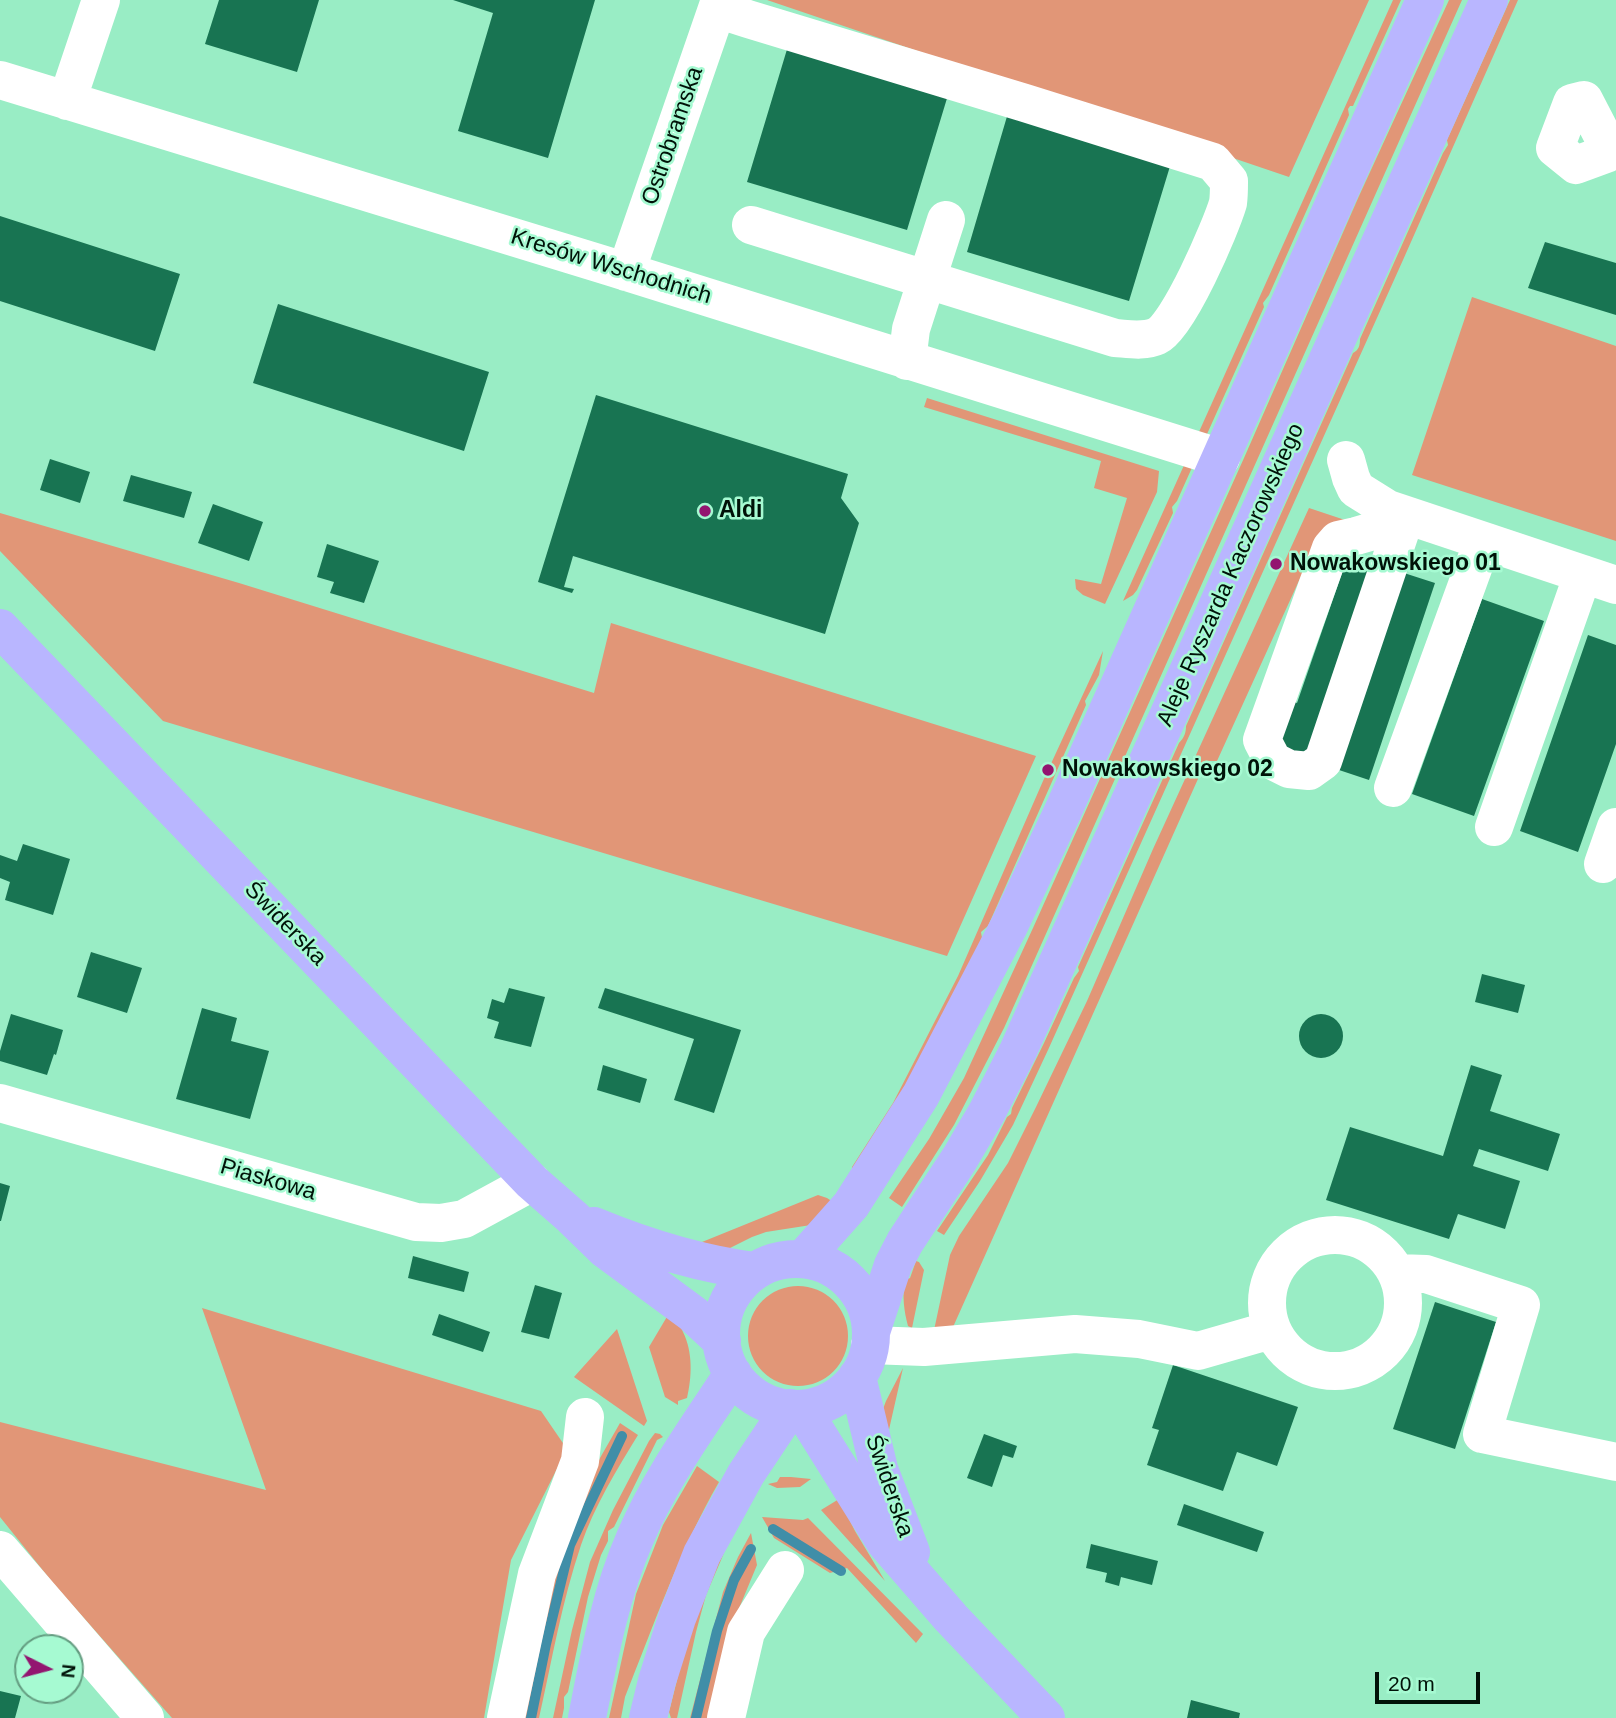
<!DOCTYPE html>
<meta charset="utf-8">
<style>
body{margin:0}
#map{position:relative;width:1616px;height:1718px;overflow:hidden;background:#99edc5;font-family:Arial,sans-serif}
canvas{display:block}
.north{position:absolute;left:14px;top:1634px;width:70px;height:70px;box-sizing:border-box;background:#a6fad2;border:2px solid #649d81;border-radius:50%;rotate:96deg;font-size:19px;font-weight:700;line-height:28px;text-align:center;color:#001208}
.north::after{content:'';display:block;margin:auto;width:24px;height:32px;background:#931570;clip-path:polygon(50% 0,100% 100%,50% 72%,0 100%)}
.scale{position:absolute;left:1375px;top:1672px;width:105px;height:32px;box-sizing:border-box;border:4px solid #001208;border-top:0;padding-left:9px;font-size:21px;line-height:24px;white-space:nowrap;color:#001208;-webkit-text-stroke:5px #a6fad2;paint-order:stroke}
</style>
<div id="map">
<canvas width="1616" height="1718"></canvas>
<div class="north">N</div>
<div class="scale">20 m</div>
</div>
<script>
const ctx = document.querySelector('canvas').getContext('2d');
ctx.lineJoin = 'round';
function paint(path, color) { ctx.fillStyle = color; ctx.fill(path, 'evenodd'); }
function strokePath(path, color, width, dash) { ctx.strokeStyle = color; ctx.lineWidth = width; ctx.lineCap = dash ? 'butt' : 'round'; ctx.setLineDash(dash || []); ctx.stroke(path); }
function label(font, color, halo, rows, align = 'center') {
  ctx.font = font + ' Arial,sans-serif'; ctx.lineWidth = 5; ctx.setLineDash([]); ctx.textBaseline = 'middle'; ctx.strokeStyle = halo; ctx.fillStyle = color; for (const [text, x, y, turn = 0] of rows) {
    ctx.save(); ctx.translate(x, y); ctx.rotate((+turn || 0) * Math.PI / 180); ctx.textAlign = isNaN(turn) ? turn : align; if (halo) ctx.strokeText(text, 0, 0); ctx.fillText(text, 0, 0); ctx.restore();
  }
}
paint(new Path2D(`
 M767 0H1369L1289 177Z
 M1393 0H1401L1353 106H1350L1348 109 1349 115 1269 295 1263 303 1264 307 1177 501 1172 507 1173 513 1137 590 1133 595 1123 601Z
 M1449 0H1462L1004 1028 954 1125 902 1207 889 1198 929 1139 964 1078 1033 928 1244 458 1359 196Z
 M1510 0H1518L1403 260 1048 1050 1013 1125 980 1181 944 1235 937 1231 988 1155 1007 1117 1011 1114 1012 1108 1044 1043 1074 978 1079 971 1078 967 1179 743C1184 738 1186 733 1186 726L1353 353C1359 350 1360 345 1360 339L1443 153 1448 145 1447 140Z
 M1472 297 1616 346V541L1412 475Z
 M927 398 1159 471 1157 492 1105 604 1083 595 1076 589 1075 579 1101 584 1127 498 1094 488 1101 461 924 407Z
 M1309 508 1360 525 1317 541 1217 761H1206L949 1336 933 1335 950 1255 959 1236 1008 1163 1036 1107 1087 1001 1153 849Z
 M0 513 239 583 594 693 611 623 1036 756 947 956 163 721 0 551Z
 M1103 651 1099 675 1085 701 1086 705 988 926 981 932 982 938 928 1052 852 1172V1167L893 1103 958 976 1043 781Z
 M818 1195 827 1198 833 1202 811 1225 766 1232 752 1237 726 1250 702 1242Z
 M916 1261 919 1262 924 1270 912 1328 908 1326C904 1311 902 1296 905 1280L910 1278Z
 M748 1336a50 50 0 1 1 100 0a50 50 0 1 1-100 0Z
 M202 1308 541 1411 567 1449 511 1560 484 1718H172L53 1583 0 1517V1422L266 1490Z
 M668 1315C673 1320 681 1325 683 1332 693 1352 692 1377 687 1398L678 1401V1405L665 1397 649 1347Z
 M617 1329 647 1421 644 1426 574 1377Z
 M903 1368 888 1434 880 1417 886 1401Z
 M620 1423 638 1435C617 1469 594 1507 581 1545 562 1601 552 1660 539 1718H518L566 1531 600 1458Z
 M655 1433 660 1434 663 1437 657 1440 614 1527 608 1531V1541L601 1555 588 1597 568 1692 564 1697V1708L562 1718H553L572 1630 590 1562 613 1510 649 1441Z
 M697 1466 719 1482C680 1550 654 1624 625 1697L621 1718H609L636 1594 663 1525Z
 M780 1477H791L811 1479 800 1487 777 1488 768 1484 777 1482Z
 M839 1499 855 1531 885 1581 821 1510Z
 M762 1517 803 1520 808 1518 923 1634 916 1643 847 1568 830 1573 774 1538Z
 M751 1533 757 1565 740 1606 710 1718H690L723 1592 738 1557Z
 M724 1553 706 1595 696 1632 677 1718H671L669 1712 696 1604Z`), '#e19677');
strokePath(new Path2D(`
 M773 1529 841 1571
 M531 1718 546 1644 570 1545 622 1436
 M696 1718 717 1631 734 1580 751 1549`), '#408ea8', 10);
paint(new Path2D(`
 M219 0H319L297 72 205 44Z
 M453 0H595L548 158 458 131 493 13Z
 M788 46 948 95 907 230 747 182Z
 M1008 113 1171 163 1129 301 967 252Z
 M0 216 180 274 155 351 0 301Z
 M1545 242 1616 263V315L1528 288Z
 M278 304 489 372 464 451 253 383Z
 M596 395 848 474 841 498 859 523 825 634 573 556 564 587 574 589 572 593 538 582Z
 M50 459 90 472 80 503 40 490Z
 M131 475 192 492 184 518 123 501Z
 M213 504 263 522 249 561 198 543Z
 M327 544 379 561 364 603 330 593 334 582 317 577Z
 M1349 553 1378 563 1312 758 1276 745 1292 701 1297 703Z
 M1404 573 1435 583 1369 780 1339 770Z
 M1482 599 1544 621 1474 816 1412 794Z
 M1588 635 1616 645V744L1578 852 1520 831Z
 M23 844 70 859 53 915 5 900 10 882 0 878V855L17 861Z
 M91 952 142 968 127 1013 77 997Z
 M1482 974 1525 985 1518 1013 1475 1002Z
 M509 988 545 997 531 1047 494 1038 499 1022 487 1018 492 999 504 1003Z
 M605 988 741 1030 714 1113 674 1100 694 1039 598 1008Z
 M202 1008 237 1018 231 1041 269 1051 250 1119 176 1099Z
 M11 1014 63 1030 56 1055 54 1054 47 1075 0 1061V1051Z
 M1299 1036a22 22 0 1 1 44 0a22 22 0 1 1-44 0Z
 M603 1065 647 1079 640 1103 597 1090Z
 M1471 1065 1502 1075 1490 1111 1560 1134 1548 1171 1479 1149 1473 1166 1520 1181 1505 1229 1458 1214 1449 1239 1326 1200 1350 1127 1443 1156Z
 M0 1183 10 1186 1 1221H0Z
 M413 1256 469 1272 464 1292 408 1278Z
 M535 1285 562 1293 549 1339 521 1332Z
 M1435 1302 1496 1322 1455 1449 1393 1429Z
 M439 1314 490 1332 483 1352 432 1335Z
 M1173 1365 1298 1407 1277 1466 1237 1452 1223 1491 1147 1465 1159 1430 1152 1428Z
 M984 1434 1017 1446 1013 1458 1003 1455 992 1487 967 1478Z
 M1184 1504 1264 1532 1257 1552 1177 1525Z
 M1091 1544 1158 1561 1152 1585 1121 1577 1119 1586 1105 1582 1107 1573 1086 1568Z
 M0 1691 21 1696 15 1718H0Z
 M1191 1700 1240 1713 1239 1718H1187Z`), '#187452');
strokePath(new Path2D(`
 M717 9 748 19 1025 103 1213 162 1229 181C1229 188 1229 196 1228 203 1221 227 1178 327 1157 336 1144 342 1129 339 1115 338L751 225
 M0 80 611 267 1221 458
 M67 101 101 0
 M1611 152 1584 100 1572 103 1555 148 1576 165 1611 152 1616 150
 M626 272 720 0
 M907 361 911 329 946 220
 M1346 460 1351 478 1356 489 1388 509 1616 585
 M1400 513 1390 526 1356 536 1338 540 1331 548 1262 740 1273 761 1289 769 1309 771 1323 761 1406 515
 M1393 788 1483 541
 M1494 827 1583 574
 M1603 864 1616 827
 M0 1103 416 1222 441 1223 464 1219 532 1182
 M1267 1303a68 68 0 1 1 136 0a68 68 0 1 1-136 0Z
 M1397 1273 1426 1274 1521 1305 1482 1434 1616 1462
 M870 1345 924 1347 1075 1334 1139 1339 1198 1351 1271 1330
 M0 1550 145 1718
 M506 1718 537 1574 580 1461 585 1417
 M726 1718 746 1632 785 1570`), '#fff', 38);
strokePath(new Path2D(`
 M0 628 532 1182 572 1217 606 1250 693 1314 722 1341
 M594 1226C645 1247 700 1264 755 1271
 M803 1259 851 1205 921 1095 1009 926 1063 811 1425 0
 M721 1334a75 75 0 1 1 150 0a75 75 0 1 1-150 0Z
 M871 1332 893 1265 905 1242 960 1158 987 1112 1018 1051 1489 0
 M857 1377 879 1469 911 1552
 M802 1409 885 1542 951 1618 1046 1718
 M587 1718C599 1657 610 1595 635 1538 660 1479 698 1427 733 1374
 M648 1718 657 1681 677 1618 702 1554 746 1474 790 1408`), '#b9b6ff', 38);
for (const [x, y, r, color] of [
 [705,511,7,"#931570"],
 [1276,564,7,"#931570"],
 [1048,770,7,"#931570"]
]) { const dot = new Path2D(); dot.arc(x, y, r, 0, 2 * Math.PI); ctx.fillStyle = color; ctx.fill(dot); strokePath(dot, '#a6fad2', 2.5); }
label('23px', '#001208', '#a6fad2', [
 ["Ostrobramska",673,136,-71],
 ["Kresów Wschodnich",611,267,17],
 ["Aleje Ryszarda Kaczorowskiego",1231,575,-66],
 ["Świderska",285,924,46],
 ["Piaskowa",268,1180,16],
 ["Świderska",889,1486,71]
]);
label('bold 23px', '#001208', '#a6fad2', [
 ["Aldi",719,511],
 ["Nowakowskiego 01",1290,564],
 ["Nowakowskiego 02",1062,770]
], 'left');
</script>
